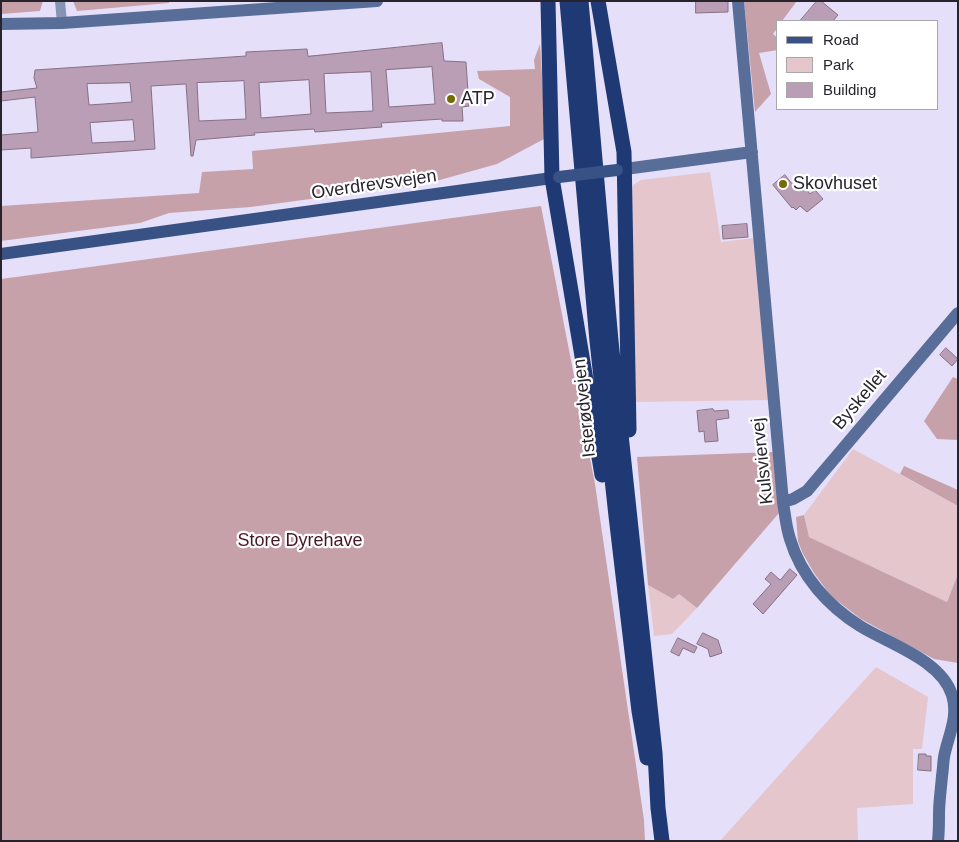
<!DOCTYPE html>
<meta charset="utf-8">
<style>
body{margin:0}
#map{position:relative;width:959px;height:842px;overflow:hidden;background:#e5dffa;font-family:Helvetica,sans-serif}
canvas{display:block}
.frame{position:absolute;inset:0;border:2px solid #27242e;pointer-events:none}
.legend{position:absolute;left:776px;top:20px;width:162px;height:90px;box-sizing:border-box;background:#fff;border:1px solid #a9a7ab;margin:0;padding:6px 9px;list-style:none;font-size:15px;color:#27242e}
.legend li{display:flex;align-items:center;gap:10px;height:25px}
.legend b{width:25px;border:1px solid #a9a7ab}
</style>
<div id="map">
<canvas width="959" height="842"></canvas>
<div class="frame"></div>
<ul class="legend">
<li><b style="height:6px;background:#385285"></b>Road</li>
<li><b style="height:14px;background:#e5c6cd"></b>Park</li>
<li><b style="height:14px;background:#b99eb6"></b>Building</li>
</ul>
</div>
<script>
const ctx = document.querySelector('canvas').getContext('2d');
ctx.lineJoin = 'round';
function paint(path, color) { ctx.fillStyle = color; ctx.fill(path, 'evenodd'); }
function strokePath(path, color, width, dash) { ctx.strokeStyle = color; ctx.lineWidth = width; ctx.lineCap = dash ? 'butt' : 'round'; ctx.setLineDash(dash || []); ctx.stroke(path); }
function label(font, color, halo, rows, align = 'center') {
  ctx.font = font + ' Helvetica,sans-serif'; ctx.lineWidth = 4.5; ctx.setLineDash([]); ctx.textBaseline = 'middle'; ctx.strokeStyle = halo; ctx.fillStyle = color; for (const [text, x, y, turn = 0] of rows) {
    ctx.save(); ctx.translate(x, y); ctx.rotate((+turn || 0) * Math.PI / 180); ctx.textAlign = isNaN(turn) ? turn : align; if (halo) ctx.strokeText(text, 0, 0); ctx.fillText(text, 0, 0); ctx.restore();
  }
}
paint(new Path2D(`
 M710 172 721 242 754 238 770 400 634 402 632 190 633 185 641 180Z
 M853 449 958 506V574L947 602 809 537 804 515Z
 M648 585 673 599 679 594 697 608 672 634 654 636Z
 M876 667 928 697 922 749H913V804L857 808 858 841H720Z`), '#e5c6cd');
paint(new Path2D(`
 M1 1H43L40 11 1 14Z
 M73 1H169V3L77 11Z
 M744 1H797L782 21H778V27L773 34 778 38V50L759 53 771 94 755 112Z
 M540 44 546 138 497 164 429 183 251 207 169 213 140 223 1 241V206L199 193 202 172 253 169 252 151 510 126V97L479 79 477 71 535 69 534 60Z
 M541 206 595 484 644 820 645 841H1V279Z
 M953 377 958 379V440L937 439 924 421Z
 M773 452 779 513 697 608 679 594 673 599 648 585 637 457Z
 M904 466 958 490V506L900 474Z
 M804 515 809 537 947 602 958 574V663L934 659 861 619 831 596 814 573 802 552 798 541 796 517Z`), '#c7a1aa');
const building = new Path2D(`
 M696 1H728V12L696 13Z
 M817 1H821L838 15 833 21H800Z
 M442 43 444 61 466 62 469 106 462 107 463 121H442V119L381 123 382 127 315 132 314 129 254 133 255 135 196 140 193 156H191L186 84 151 86 155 149 31 158V148L1 150V135L38 132 35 97 1 101V92L37 88 34 78 35 70 246 56V52L307 49 308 56ZM432 67 435 104 389 107 386 70ZM371 72 373 111 326 113 324 74ZM309 80 311 114 261 118 259 83ZM244 81 246 119 199 121 197 83ZM130 83 132 102 89 105 87 84ZM133 120 135 141 92 143 90 123Z
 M785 175 793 185 799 180 810 194 815 190 823 199 807 212 800 206 796 210 793 207 792 208 773 185Z
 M747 224 748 237 723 239 722 226Z
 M946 348 958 359 952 366 940 355Z
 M713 409 714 411 728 410 729 418 716 420 718 441 705 442 704 431 699 432 697 411Z
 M790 569 797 575 763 614 753 604 771 584 765 579 771 572 780 580Z
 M703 633 718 640 722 653 710 657 708 649 697 644Z
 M678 638 697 647 694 653 683 648 679 656 671 652Z
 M919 754H926V756H931V771L918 770Z`);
paint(building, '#b99eb6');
strokePath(building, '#867183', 1);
strokePath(new Path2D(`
 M60 1 62 23`), '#8594b2', 10);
strokePath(new Path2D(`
 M738 1 783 502C785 514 786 527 790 539 801 576 828 606 860 626 889 644 941 660 952 695 959 717 948 736 944 757 943 764 943 770 942 776 941 789 939 802 939 814 939 823 939 832 938 841
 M1 24 62 23 377 1
 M625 169 752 152
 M783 502 793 499 807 491 958 313`), '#586e99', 12);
strokePath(new Path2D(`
 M1 254 559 177`), '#385285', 12);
strokePath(new Path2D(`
 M548 1 552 178 602 475
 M567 1 597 341 616 516 639 711 647 758
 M581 1 611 341 655 753 658 808 662 841
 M598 1 624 152 629 430`), '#1e3974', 15);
strokePath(new Path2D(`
 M559 177 617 170`), '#385285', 12);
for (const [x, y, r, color] of [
 [451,99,5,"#756b04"],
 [783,184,5,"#756b04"]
]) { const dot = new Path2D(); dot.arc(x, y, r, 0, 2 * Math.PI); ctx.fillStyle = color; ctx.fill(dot); strokePath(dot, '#fff', 2); }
label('18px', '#27242e', '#fff', [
 ["ATP",461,99],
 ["Skovhuset",793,184]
], 'left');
label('18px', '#27242e', '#fff', [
 ["Overdrevsvejen",374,185,-8],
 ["Byskellet",860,400,-50],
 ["Isterødvejen",585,408,-96],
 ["Kulsviervej",763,461,-96]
]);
label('18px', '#481727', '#fff', [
 ["Store Dyrehave",300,541]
]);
</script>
